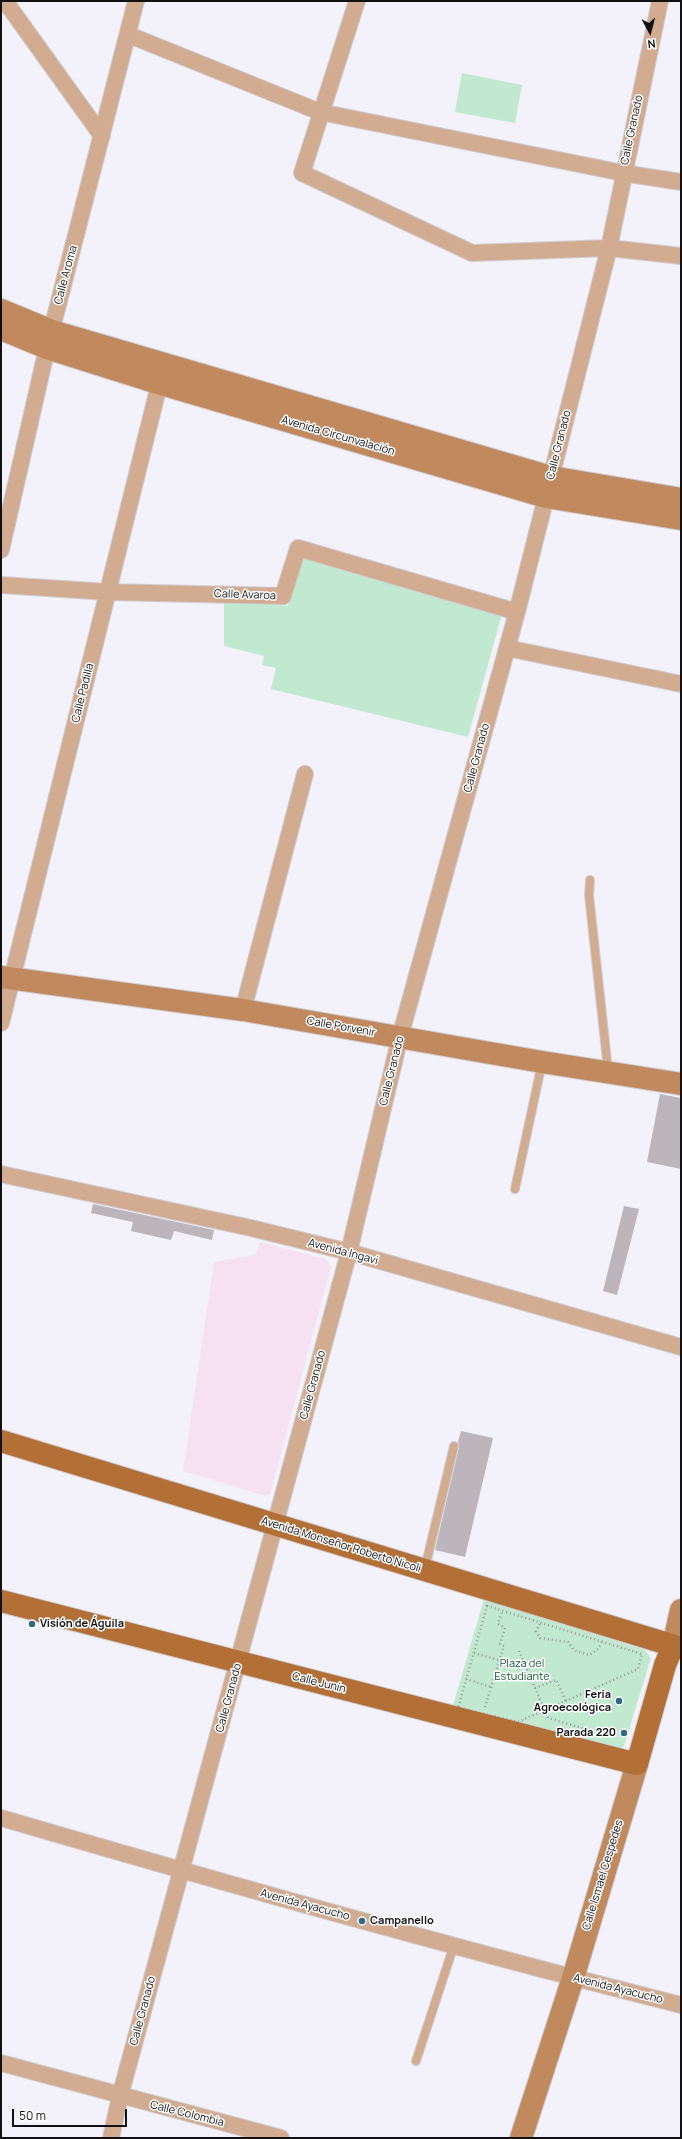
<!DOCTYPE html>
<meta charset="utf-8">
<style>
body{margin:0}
#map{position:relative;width:682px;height:2139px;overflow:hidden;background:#f3f1f9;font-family:Manrope,sans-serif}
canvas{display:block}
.frame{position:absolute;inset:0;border:2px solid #111013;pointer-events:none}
.north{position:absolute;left:630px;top:12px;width:40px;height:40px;-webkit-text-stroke:3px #fff;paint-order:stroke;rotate:173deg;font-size:11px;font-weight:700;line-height:16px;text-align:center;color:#111013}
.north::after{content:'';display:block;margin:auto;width:14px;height:18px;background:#111013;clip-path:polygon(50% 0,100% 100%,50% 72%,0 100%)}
.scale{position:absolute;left:12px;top:2109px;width:115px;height:18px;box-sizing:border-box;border:2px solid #111013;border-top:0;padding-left:5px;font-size:12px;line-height:14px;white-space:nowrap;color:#111013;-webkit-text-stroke:3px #fff;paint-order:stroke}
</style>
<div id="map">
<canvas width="682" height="2139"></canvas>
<div class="frame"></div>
<div class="north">N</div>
<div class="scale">50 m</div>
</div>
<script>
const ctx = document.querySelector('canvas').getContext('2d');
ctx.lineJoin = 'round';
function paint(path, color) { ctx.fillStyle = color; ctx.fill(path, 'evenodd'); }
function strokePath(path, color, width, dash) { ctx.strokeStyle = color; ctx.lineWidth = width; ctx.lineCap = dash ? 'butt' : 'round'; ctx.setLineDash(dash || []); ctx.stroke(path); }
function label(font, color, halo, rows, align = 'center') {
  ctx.font = font + ' Manrope,sans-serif'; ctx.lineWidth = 3; ctx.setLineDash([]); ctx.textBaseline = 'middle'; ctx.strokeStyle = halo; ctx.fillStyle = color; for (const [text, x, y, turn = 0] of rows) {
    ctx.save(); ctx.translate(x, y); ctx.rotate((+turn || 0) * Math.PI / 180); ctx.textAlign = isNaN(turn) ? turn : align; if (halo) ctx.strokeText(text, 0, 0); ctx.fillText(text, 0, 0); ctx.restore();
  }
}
paint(new Path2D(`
 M260 1242 326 1259 331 1267 270 1494 266 1496 183 1471 214 1262 255 1255Z`), '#f5e1f2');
paint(new Path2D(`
 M462 73 522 85 515 123 455 112Z
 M304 555 502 614 468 737 271 689 276 668 262 665 264 656 224 646V595L288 606Z
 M484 1599 645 1650 651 1658 624 1746 618 1750 452 1709Z`), '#c1e9cf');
paint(new Path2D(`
 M660 1094 681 1098V1169L647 1162Z
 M93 1204 214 1230 212 1240 174 1231 171 1240 131 1231 133 1222 91 1213Z
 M624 1206 639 1209 617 1295 603 1291Z
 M461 1431 493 1438 465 1557 435 1550 459 1447 458 1442Z`), '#bcb5bb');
const lane = new Path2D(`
 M590 880 589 895 608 1070
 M515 1189 542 1063
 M425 1568 454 1446
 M416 2061 454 1945`);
const street = new Path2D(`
 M5 1 102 136
 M357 1 302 173 472 253 609 248 681 256
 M129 35 320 112 623 173 681 182
 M1 550 47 348 136 1
 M1 585 108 592 283 596 298 548 517 612
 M507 648 681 684
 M243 1010 305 774
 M1 1023 162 373
 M1 1174 251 1228 349 1252 681 1347
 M1 1818C227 1884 453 1948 681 2005
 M1 2063 281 2138
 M111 2138 120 2096 349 1252 400 1037 517 612 609 248 660 1`);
const secondary = new Path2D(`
 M1 310 52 331 551 477 681 499
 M1 329 47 348 158 383 546 497 681 519
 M1 977 243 1010 542 1062 681 1084
 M673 1646 681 1610
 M521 2138 573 1978 637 1764`);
const primary = new Path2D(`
 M1 1441 681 1648
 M1 1601 637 1764 665 1665 673 1646`);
strokePath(lane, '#cfcdd4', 10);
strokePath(street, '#cfcdd4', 18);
strokePath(secondary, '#cfcdd4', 24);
strokePath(primary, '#cfcdd4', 24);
strokePath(new Path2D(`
 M487 1606 642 1654 638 1669 518 1722 458 1708Z
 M540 1624 536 1631 540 1638 568 1642 574 1650 589 1655 598 1649 602 1642
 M519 1651 548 1718 585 1729
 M474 1653 509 1663
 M466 1679 491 1687
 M535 1688 556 1680 566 1701
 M485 1707 504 1646 500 1644 505 1628 498 1624 502 1612`), '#959399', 2.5, [1, 3]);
strokePath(lane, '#d2ac90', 8);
strokePath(street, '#d2ac90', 16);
strokePath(secondary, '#c0895e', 22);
strokePath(primary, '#b26f36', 22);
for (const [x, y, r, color] of [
 [32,1624,4,"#306982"],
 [619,1701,4,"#306982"],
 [624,1733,4,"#306982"],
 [362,1921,4,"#306982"]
]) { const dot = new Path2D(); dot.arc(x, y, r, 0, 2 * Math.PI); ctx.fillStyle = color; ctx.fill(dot); strokePath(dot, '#fff', 1.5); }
label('11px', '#111013', '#fff', [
 ["Calle Granado",632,130,-78],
 ["Calle Aroma",66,275,-75],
 ["Avenida Circunvalación",338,436,16],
 ["Calle Granado",559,445,-76],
 ["Calle Avaroa",245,595,2],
 ["Calle Padilla",83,693,-76],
 ["Calle Granado",477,758,-75],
 ["Calle Porvenir",341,1027,10],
 ["Calle Granado",392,1071,-76],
 ["Avenida Ingavi",343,1252,15],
 ["Calle Granado",313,1385,-75],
 ["Avenida Monseñor Roberto Nicoli",341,1545,17],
 ["Calle Junín",319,1683,14],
 ["Calle Granado",229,1698,-75],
 ["Calle Ismael Cespedes",603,1875,-73],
 ["Avenida Ayacucho",305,1905,15],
 ["Avenida Ayacucho",618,1989,14],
 ["Calle Granado",143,2011,-75],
 ["Calle Colombia",187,2114,14]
]);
label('bold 11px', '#111013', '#fff', [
 ["Visión de Águila",40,1624],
 ["Feria",611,1695,"right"],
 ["Agroecológica",611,1708,"right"],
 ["Parada 220",616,1733,"right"],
 ["Campanello",370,1921]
], 'left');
label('11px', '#1c5738', '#fff', [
 ["Plaza del",522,1664],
 ["Estudiante",522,1677]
]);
</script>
